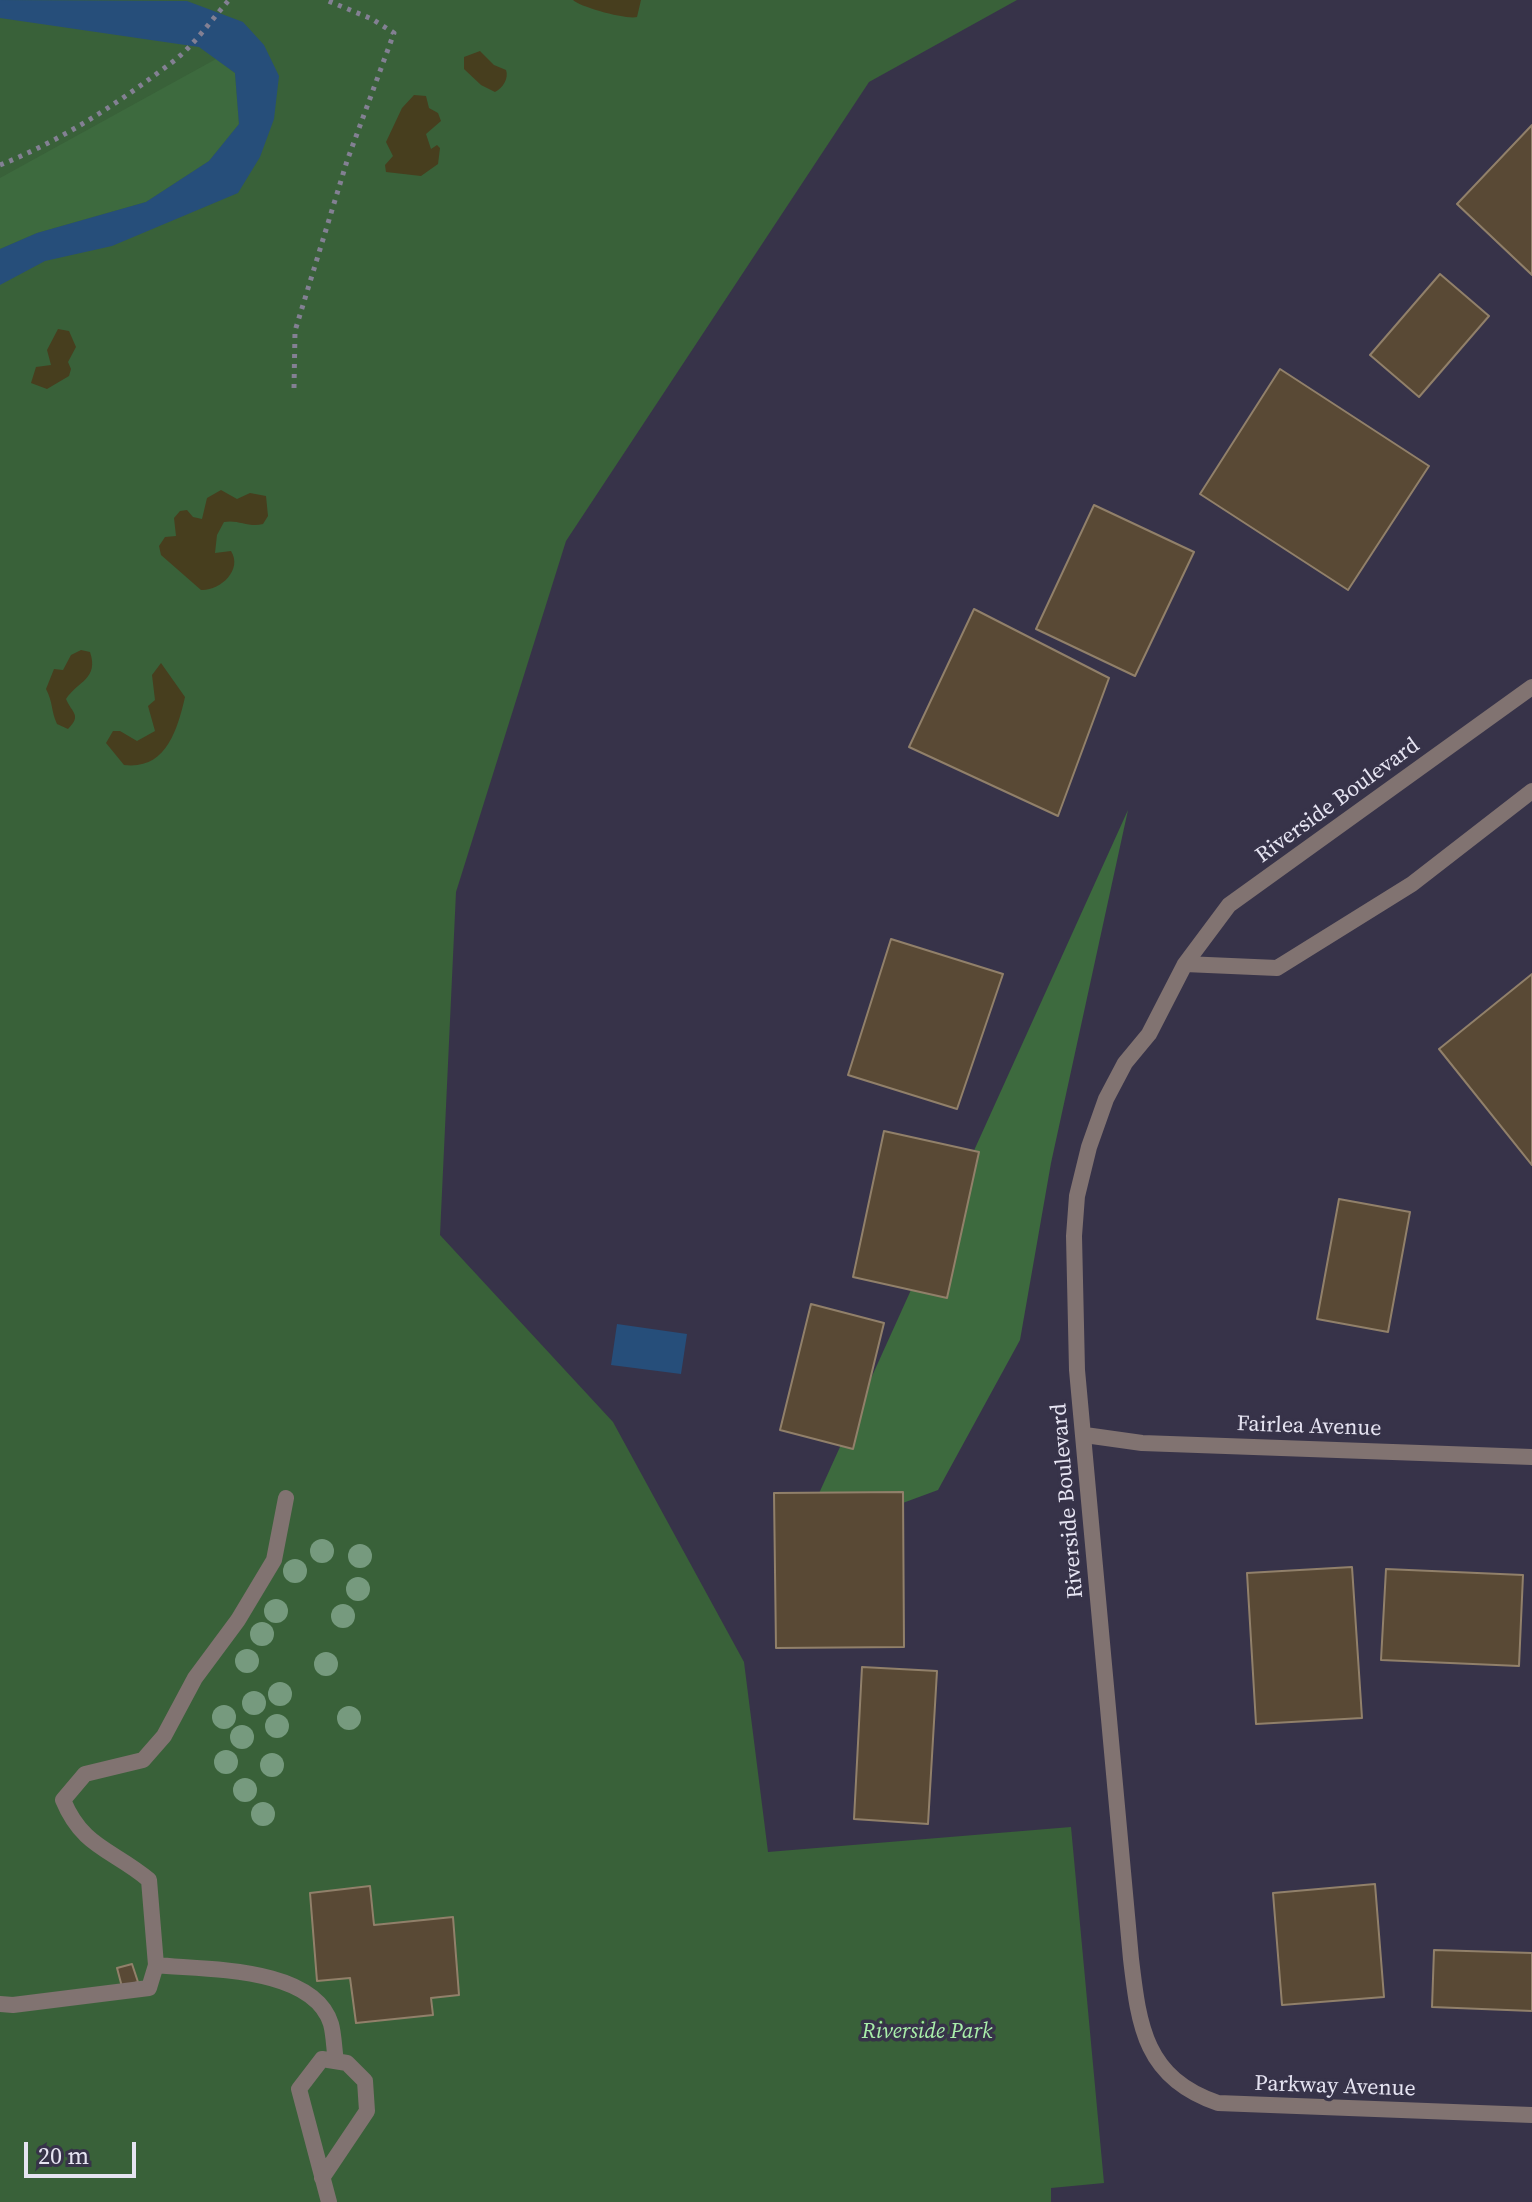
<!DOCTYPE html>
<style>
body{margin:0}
#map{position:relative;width:1532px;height:2202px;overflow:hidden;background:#373349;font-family:"Source Serif 4",serif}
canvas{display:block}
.scale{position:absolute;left:24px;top:2142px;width:112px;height:36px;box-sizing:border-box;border:4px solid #e6e4f2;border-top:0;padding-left:10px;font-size:24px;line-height:28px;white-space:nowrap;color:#e6e4f2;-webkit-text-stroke:6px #373349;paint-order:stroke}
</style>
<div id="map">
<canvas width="1532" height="2202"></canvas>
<div class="scale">20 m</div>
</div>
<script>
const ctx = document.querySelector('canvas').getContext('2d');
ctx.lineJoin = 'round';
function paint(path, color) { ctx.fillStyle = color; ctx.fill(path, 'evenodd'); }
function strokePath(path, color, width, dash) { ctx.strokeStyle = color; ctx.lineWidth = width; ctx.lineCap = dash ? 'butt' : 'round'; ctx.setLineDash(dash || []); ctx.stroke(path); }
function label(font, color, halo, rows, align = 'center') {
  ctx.font = font + ' "Source Serif 4",serif'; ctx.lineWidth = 7; ctx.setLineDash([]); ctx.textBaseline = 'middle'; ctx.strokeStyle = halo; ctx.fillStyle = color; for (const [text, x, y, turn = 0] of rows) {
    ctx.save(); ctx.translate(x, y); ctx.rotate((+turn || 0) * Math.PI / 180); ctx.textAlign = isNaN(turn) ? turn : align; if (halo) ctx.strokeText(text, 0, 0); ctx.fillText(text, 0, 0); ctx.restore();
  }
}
paint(new Path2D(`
 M0 0H1017L869 82 566 541 456 892 440 1235 613 1422 744 1662 768 1852 1071 1827 1104 2183 1051 2188V2202H0Z`), '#396139');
paint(new Path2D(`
 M216 59 235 73 239 124 209 161 146 202 37 233 0 249V178Z
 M1128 810 1051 1163 1020 1340 938 1490 797 1542Z`), '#3d6a3e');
paint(new Path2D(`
 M573 0H641L637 17C627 20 580 7 573 0Z
 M480 51 494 65 506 70C509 78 503 88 495 92L481 85 464 69V57Z
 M414 95 426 96 429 108 438 113 441 121 426 134 431 149 437 145 440 148 438 164 421 176 386 172 385 165 393 156 386 142 402 108Z
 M58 329 69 331 76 347 68 362 71 369 69 376 47 389 31 383 36 367 51 365 47 350Z
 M221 490 237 499 250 493 266 496 268 516 263 524C249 528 238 519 224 522L217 535 215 553 231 551C243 570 220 591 201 590L161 555 159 546 165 537 176 536 174 518 180 511 187 510 193 517 202 519 207 498Z
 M81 650 90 652C99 679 78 681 66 699 72 713 82 715 68 729L57 724C51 711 53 702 46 689L54 669 63 670 71 655Z
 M161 663 185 697C177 732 165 770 124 765L106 743 113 731H120L137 741 155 731 148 706 155 700 152 675Z`), '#473e1e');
paint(new Path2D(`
 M0 0 187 1 243 22 264 45 279 76 274 119 260 157 238 193 112 246 45 261 0 285V249L37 233 146 202 209 161 239 124 235 73 199 47 0 18Z
 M617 1324 687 1334 681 1374 611 1365Z`), '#264e7a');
const building = new Path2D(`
 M1532 125V275L1457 204Z
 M1440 274 1489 316 1419 397 1370 355Z
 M1280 369 1429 466 1348 590 1200 494Z
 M1094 505 1194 552 1135 676 1036 629Z
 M974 609 1109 678 1058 816 909 747Z
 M891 939 1003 974 957 1109 848 1075Z
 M1532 974V1165L1439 1049Z
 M884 1131 979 1152 947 1298 853 1277Z
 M1339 1199 1410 1212 1388 1332 1317 1319Z
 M811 1304 884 1323 853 1449 780 1430Z
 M903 1492 904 1647 776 1648 774 1493Z
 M1352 1567 1362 1718 1256 1724 1247 1573Z
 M1386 1569 1523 1575 1519 1666 1381 1660Z
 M862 1667 937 1671 928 1824 854 1819Z
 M1375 1884 1384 1997 1282 2005 1273 1893Z
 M370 1886 374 1925 453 1917 459 1995 431 1998 433 2015 356 2023 350 1978 317 1981 310 1893Z
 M1434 1950 1532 1953V2011L1432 2007Z
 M132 1964 138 1982 122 1987 117 1968Z`);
paint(building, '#594935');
strokePath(building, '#91806a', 2);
strokePath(new Path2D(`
 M0 165C65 139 120 102 175 60 195 44 212 19 229 0
 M294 388 295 331 347 161 394 33 372 19 326 0`), '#838093', 5, [4, 6]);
strokePath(new Path2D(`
 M156 1965C205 1970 313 1966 331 2024 334 2035 334 2049 336 2061
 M0 2004 13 2005 149 1988 156 1965 149 1880C112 1849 83 1848 63 1800L85 1774 143 1760 164 1736 195 1678 238 1620 274 1560 286 1498
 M322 2178 367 2111 365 2081 347 2063 322 2059 299 2089 329 2202`), '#817371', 16);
strokePath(new Path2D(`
 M1532 687 1229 905 1185 964 1149 1034 1125 1063 1106 1099 1089 1147 1077 1196 1074 1236 1077 1370 1131 1959C1139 2027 1145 2078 1218 2103L1532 2115
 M1185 964 1277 968 1412 884 1532 791
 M1085 1435 1142 1443 1532 1457`), '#817371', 16);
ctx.fillStyle = '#769a7e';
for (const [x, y] of [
 [322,1551],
 [360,1556],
 [295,1571],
 [358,1589],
 [276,1611],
 [343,1616],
 [262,1634],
 [247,1661],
 [326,1664],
 [280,1694],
 [254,1703],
 [224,1717],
 [349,1718],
 [277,1726],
 [242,1737],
 [226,1762],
 [272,1765],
 [245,1790],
 [263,1814]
]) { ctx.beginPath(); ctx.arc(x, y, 12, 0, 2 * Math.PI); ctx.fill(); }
label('22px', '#e6e4f2', '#373349', [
 ["Riverside Boulevard",1338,801,-36],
 ["Fairlea Avenue",1309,1427,2],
 ["Riverside Boulevard",1068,1501,-95],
 ["Parkway Avenue",1335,2087,2]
]);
label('italic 22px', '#a9efaa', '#373349', [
 ["Riverside Park",927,2032]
]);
</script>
